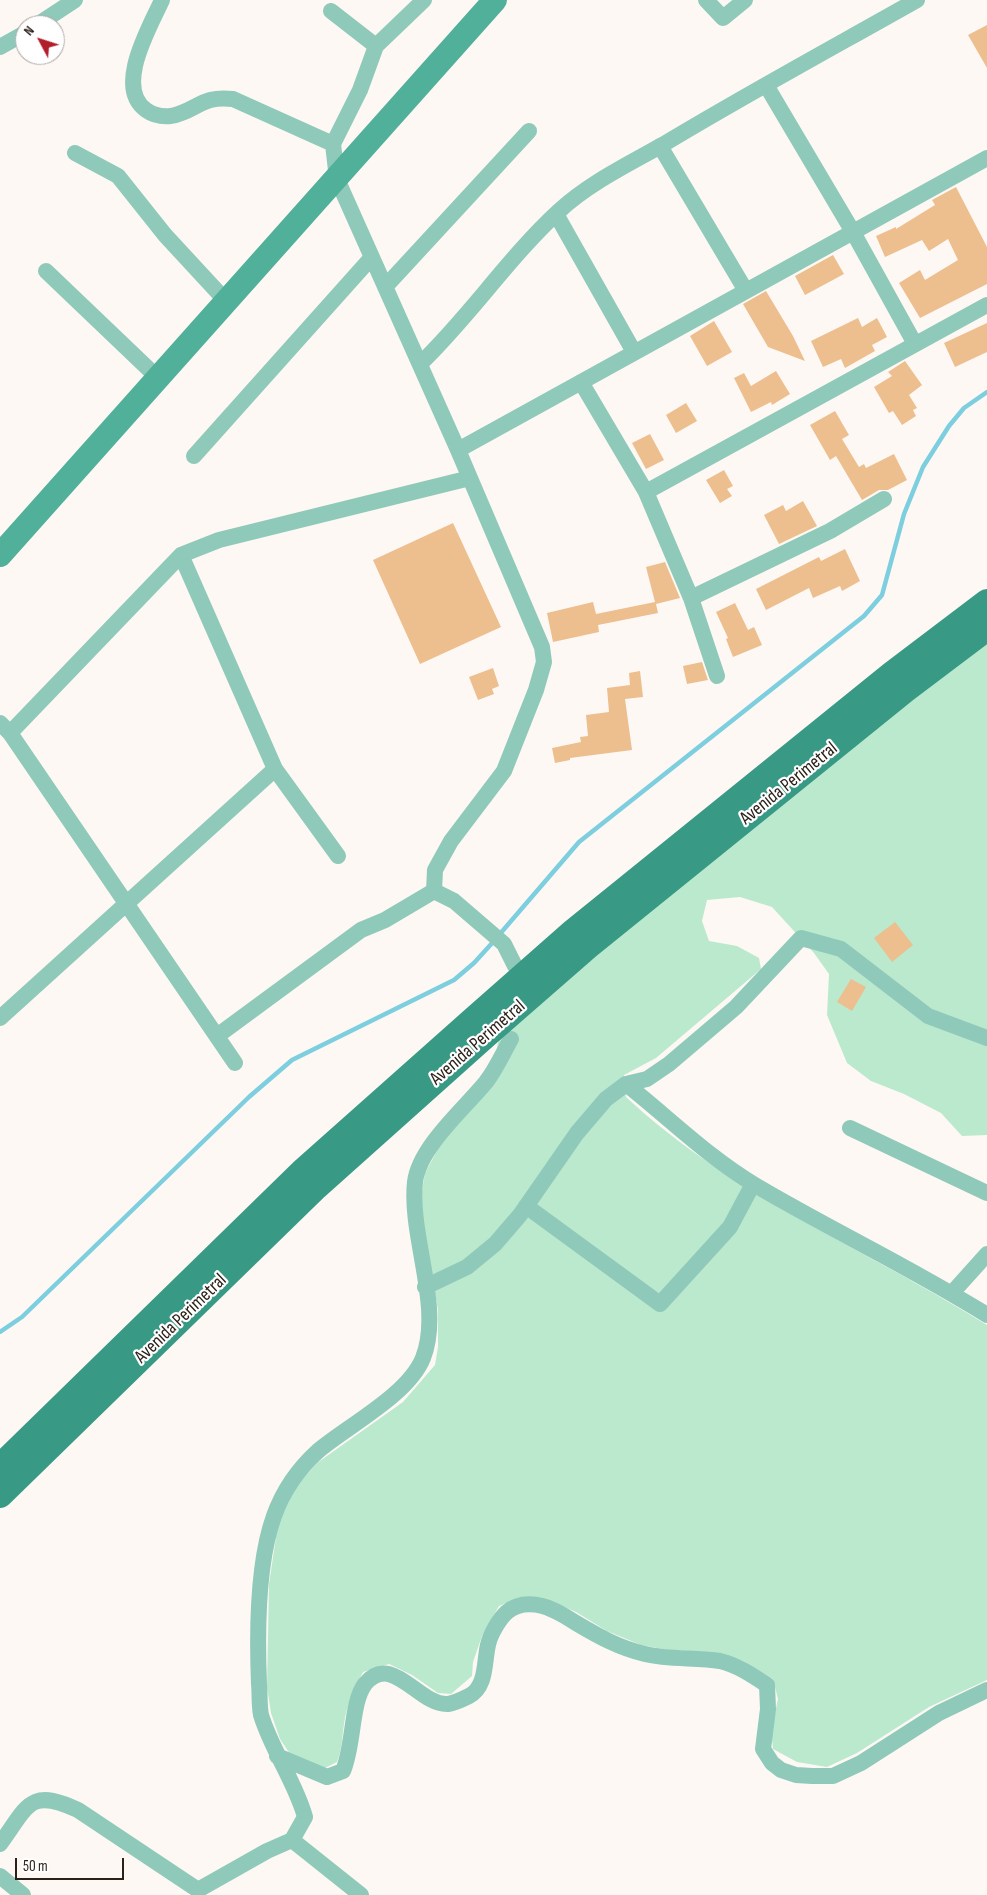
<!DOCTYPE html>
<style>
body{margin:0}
#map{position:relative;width:987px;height:1895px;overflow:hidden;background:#fdf8f3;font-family:"Sofia Sans Condensed",sans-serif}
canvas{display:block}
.north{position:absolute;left:15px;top:15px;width:50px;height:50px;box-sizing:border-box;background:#fff;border:1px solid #aaa6a3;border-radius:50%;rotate:310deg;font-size:14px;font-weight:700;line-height:20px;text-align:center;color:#2b2118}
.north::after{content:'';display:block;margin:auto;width:18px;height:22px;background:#b1202a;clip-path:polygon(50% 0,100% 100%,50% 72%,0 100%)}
.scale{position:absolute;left:15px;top:1858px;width:109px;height:22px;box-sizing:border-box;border:2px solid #2b2118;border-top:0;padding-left:6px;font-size:15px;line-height:18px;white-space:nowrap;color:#2b2118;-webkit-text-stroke:4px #fff;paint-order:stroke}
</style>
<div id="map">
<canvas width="987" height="1895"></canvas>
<div class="north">N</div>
<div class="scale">50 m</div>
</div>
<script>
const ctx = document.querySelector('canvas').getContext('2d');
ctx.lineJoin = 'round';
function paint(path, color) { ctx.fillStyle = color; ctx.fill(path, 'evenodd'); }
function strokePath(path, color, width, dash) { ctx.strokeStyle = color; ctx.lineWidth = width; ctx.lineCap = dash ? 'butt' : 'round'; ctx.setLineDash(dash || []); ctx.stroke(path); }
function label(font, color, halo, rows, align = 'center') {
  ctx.font = font + ' "Sofia Sans Condensed",sans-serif'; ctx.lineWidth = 4.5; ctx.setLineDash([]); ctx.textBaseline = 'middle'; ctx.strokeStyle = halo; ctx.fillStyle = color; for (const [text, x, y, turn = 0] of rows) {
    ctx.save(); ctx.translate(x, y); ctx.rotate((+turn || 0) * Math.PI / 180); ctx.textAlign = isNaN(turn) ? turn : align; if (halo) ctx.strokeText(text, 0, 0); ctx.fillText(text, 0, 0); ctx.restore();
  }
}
paint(new Path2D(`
 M987 628V1135L962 1136 941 1113 904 1094 871 1081 847 1063 827 1015 829 974 814 953 772 907 740 897 707 900 702 921 709 941 737 946 759 958 761 969 656 1058 624 1075 626 1097C731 1195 866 1249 987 1325V1680L929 1707 857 1753 827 1767 797 1762 773 1749 771 1730 778 1699 773 1679 743 1661 713 1652 668 1650 641 1645 607 1631 576 1612 548 1600 519 1598 499 1606 482 1636 473 1662 472 1676 451 1694 438 1693 412 1675 389 1664 363 1672C355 1688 346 1706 344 1724 342 1738 342 1749 337 1762L323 1769 290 1754 280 1739 271 1713 267 1687 269 1584 278 1524 296 1486 317 1463 403 1402 435 1365 438 1347V1310L423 1226 421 1197 425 1173 438 1149 495 1061 501 1024Z`), '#bbe9ce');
strokePath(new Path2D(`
 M499 935 579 842 864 616 882 595 904 514 923 467 949 426 964 408 987 392
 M0 1332 22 1317 249 1097 292 1060 454 980 474 963 494 941`), '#7dcedf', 4.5);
paint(new Path2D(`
 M987 25V68L968 35Z
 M956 187 987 247V284L920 318 899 283 920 270 925 280 958 260 948 239 929 251 922 240 885 257 876 236 896 227V229L935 205 932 200Z
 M833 255 844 274 805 295 795 276Z
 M766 291 793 336 805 361 768 347 743 304Z
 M858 318 862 327 877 318 887 337 872 345 875 351 845 368 841 359 823 367 811 341Z
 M714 321 732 352 707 366 690 336Z
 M987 323V352L955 367 944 343Z
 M905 361 922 385 909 395 917 408 913 410 916 416 902 425 893 411 889 413 874 387 892 376 888 372Z
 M776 371 790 394 772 405 771 402 751 412 734 378 744 373 751 386Z
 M686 403 697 421 676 433 666 415Z
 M835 411 849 435 842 439 859 467 864 464 866 468 894 454 907 480 888 490H879L862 500 836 456 830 460 810 425Z
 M650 434 664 460 646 469 632 443Z
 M724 470 733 486 727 489 732 496 720 503 706 480Z
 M803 501 817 526 779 544 764 515 783 505 786 511Z
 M453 523 501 627 420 664 373 560Z
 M845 549 860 581 842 591 840 586 813 598 809 588 766 610 756 589 819 557 821 561Z
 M665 562 680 598 656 604 658 613 598 625 599 632 553 642 547 613 593 602 596 614 655 602 646 567Z
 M735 603 748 630 754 627 762 645 733 657 726 639 728 638 716 612Z
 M702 662 708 680 687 684 683 666Z
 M493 668 499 686 492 689 494 694 478 700 469 677Z
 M640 671 643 697 625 699 632 750 570 758V760L555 763 552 748 581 742 580 737 588 736 586 715 609 712 607 688 630 685 629 673Z
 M895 922 913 945 892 962 874 938Z
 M851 979 866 987 852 1011 837 1002Z`), '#edbe8e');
strokePath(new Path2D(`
 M162 0C150 27 114 87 146 110 153 115 162 117 171 116 197 111 201 95 233 99L333 144 337 179 458 450 542 647 544 662 536 690 504 771 451 841 435 870 434 891 454 901 504 944 515 966
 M706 0 723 18 745 0
 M331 11 376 46
 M37 25 75 0
 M0 47 25 33
 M766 85 853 232 915 344
 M333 144 360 90 376 46 424 0
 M660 146 746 291
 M75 153 118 176 165 235 226 301
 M556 214 634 352
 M46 271 158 378
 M385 287 529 131
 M420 364C470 316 508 258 559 211 589 183 629 164 664 144 747 94 832 48 917 0
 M581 382 646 492 691 598 717 676
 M458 450 987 158
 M194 456 372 257
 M646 492 987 305
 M181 555 275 769 338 856
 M691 598 830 531 884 499
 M0 723 10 733 235 1063
 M10 733 181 555 219 540 470 478
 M0 1018 275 769
 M217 1036 361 930 385 920 434 891
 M626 1084C669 1118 708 1157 755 1185 831 1230 912 1268 987 1315
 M850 1128 987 1193
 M526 1206 660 1304 730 1227 753 1184
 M425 1287 467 1267 495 1244 520 1215 577 1133 606 1099 626 1084 647 1079 669 1064 736 1007 801 938 841 949 928 1016 987 1038
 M952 1293 987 1254
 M277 1756 327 1777 343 1771C354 1746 351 1702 365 1684 392 1651 419 1706 448 1704 455 1703 463 1699 469 1696 487 1687 484 1661 488 1645 490 1635 499 1619 507 1612 520 1601 539 1603 553 1610 561 1613 569 1619 576 1623 598 1636 619 1648 645 1654 669 1660 697 1657 720 1661 737 1665 752 1675 767 1685L768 1709 763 1749 772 1763 781 1770 796 1775 812 1776H833L861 1763 939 1713 987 1690
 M292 1840 361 1895
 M0 1844C28 1806 29 1787 78 1810L198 1890 267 1851 292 1840 305 1817C295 1781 272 1751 261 1715 259 1705 260 1694 259 1684 257 1635 257 1563 274 1516 283 1491 298 1469 318 1451 349 1425 408 1395 423 1358 443 1307 409 1236 415 1182 419 1147 465 1108 486 1082 496 1069 503 1053 511 1039
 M0 1876 23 1895`), '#8fc9b9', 16);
strokePath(new Path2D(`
 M0 555 495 0`), '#51b099', 24);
strokePath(new Path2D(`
 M0 1467 302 1172 473 1020 574 931 892 674 987 602
 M0 1495 316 1187 486 1035 587 947 905 690 987 628`), '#389a84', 26);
label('19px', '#2b2118', '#fff', [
 ["Avenida Perimetral",789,784,-39],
 ["Avenida Perimetral",478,1043,-41],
 ["Avenida Perimetral",181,1319,-44]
]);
</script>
